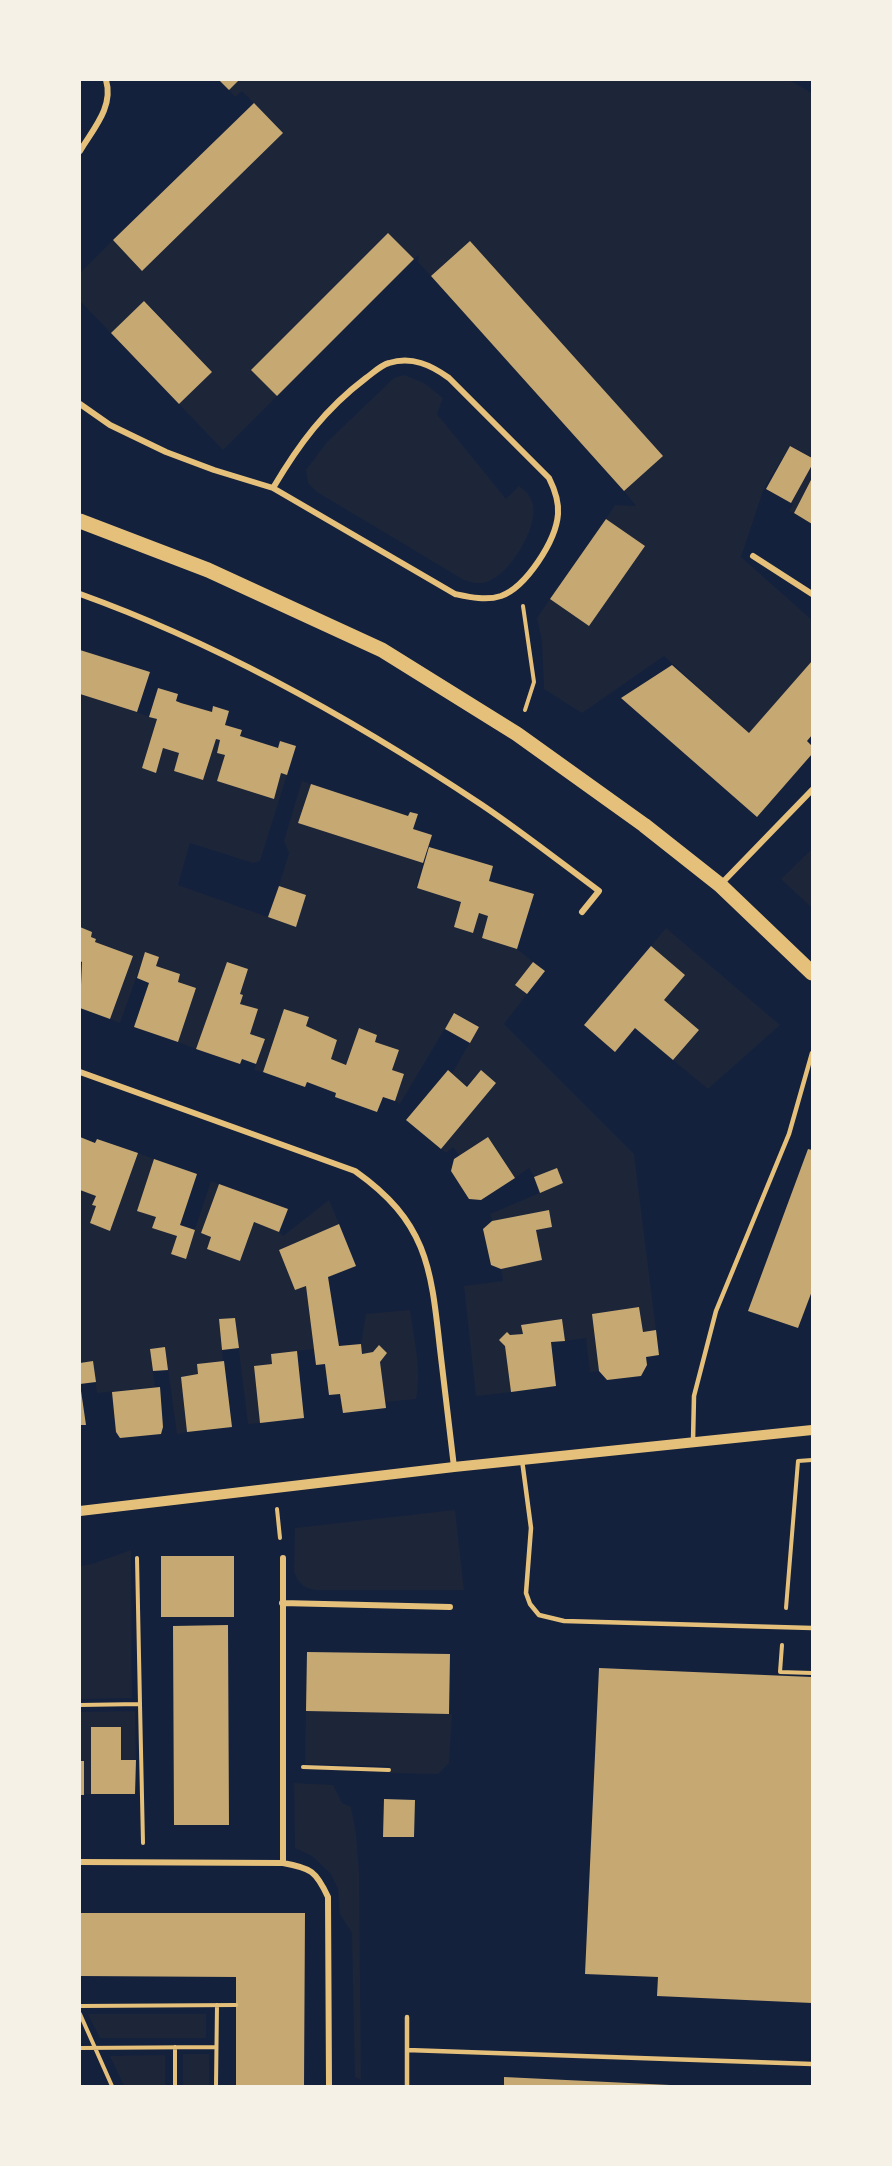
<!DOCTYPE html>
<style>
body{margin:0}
#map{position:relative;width:892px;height:2166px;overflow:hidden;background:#14213d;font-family:Helvetica,sans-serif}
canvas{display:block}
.frame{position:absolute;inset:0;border:81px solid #f6f1e7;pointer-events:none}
</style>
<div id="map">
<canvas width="892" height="2166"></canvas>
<div class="frame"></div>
</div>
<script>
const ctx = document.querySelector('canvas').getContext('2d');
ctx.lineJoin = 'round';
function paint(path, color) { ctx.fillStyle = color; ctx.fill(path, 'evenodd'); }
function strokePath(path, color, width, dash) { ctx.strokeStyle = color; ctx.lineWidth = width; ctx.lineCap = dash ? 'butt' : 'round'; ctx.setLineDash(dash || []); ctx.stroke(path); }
paint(new Path2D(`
 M239 80H789L812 93V458L790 446 764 488 741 557 812 620V661L749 733 664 656 582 713 544 689 542 641 537 618 550 599 588 625 644 546 606 519 615 505 636 506 624 491 662 456 470 241 431 276 418 262 419 255 414 259 387 233 251 370 277 396 223 450 179 404 212 372 145 301 111 333 80 301V273L113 240 143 270 283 133 242 91 235 97 229 90Z
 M404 375 424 383 443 398 437 414 506 499 519 486C526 491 531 496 533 505 538 528 510 574 487 582 479 585 471 582 464 580L317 492 308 483 306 470 327 442 394 378Z
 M812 465V478L794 513 789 511 793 504 791 503Z
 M80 694 157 719 142 768 156 772 163 748 179 753 174 771 203 780 216 739 220 740 217 753 225 755 273 798 281 773 287 775 260 861 253 863 190 843 178 885 296 927 306 895 279 886 289 853 284 841 302 781 311 784 298 823 423 863 416 888 461 902 454 927 473 933 479 913 488 916 482 938 517 949 533 962 515 985 527 994 504 1024 634 1154 656 1330 643 1332 639 1307 592 1314 599 1371 590 1372 586 1338 565 1341 562 1319 521 1325 523 1334 510 1335 505 1346 511 1392 476 1396 464 1286 503 1281 501 1269 542 1260 536 1230 552 1226 548 1210 492 1221 490 1214 563 1183 556 1168 534 1177 529 1168 515 1178 488 1137 460 1156 453 1147 446 1153 441 1149 496 1083 481 1070 467 1086 452 1074 479 1026 454 1013 400 1104 395 1101 404 1074 392 1070 399 1050 375 1042 377 1035 359 1029 346 1065 331 1059 337 1040 281 1018 263 1072 254 1070 265 1039 250 1034 257 1009 240 1004 243 995 240 994 248 969 228 962 196 1049 178 1042 196 988 178 982 180 974 156 966 145 953 120 1023 110 1019 133 956 95 942 96 939 91 937 92 932 80 927Z
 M812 849V908L781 879Z
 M666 928 780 1025 708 1089 673 1060 699 1030 664 1000 651 946Z
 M138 1153 154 1159 156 1217 153 1227 177 1236 171 1254 185 1259 211 1181 219 1184 201 1233 211 1237 207 1249 240 1261 254 1222 279 1232 283 1236 329 1200 339 1224 279 1251 295 1290 306 1286 314 1349 271 1354 272 1364 254 1366 260 1423 248 1424 235 1318 219 1320 223 1361 197 1364 198 1374 181 1377 187 1432 177 1434 165 1347 150 1349 155 1387 97 1393 93 1362 80 1363V1190L96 1196 92 1205 96 1206 90 1223 110 1231Z
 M410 1310C414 1339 422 1370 416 1399L385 1402 380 1362 387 1353 379 1345 373 1352 362 1354 361 1344 366 1314Z
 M455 1510 464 1590H315C303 1588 298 1583 294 1571L295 1528Z
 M131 1550 132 1698 80 1699V1566L92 1564Z
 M135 1711 136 1760H121V1727H91V1794H84V1761H80V1712Z
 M306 1711 452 1714 449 1763 438 1774 389 1773V1766L305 1764Z
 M294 1783 333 1785 342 1803 351 1807 356 1834 359 1871 361 2080 355 2077 352 1933 340 1914 338 1889 331 1874 312 1856 295 1848Z
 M88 2014H206V2038H100Z
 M183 2054H209V2086H183Z
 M165 2055V2086H124L110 2056Z`), '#1d2539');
paint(new Path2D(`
 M219 80H239L229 90Z
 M254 103 283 133 142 271 113 240Z
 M388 233 414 259 277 396 251 370Z
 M470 241 663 456 624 491 431 276Z
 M144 301 212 372 179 404 111 333Z
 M790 446 812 458V465L791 503 766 489Z
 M812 478V524L794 513Z
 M606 519 645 546 589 626 550 599Z
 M80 650 150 672 137 712 80 694Z
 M812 661V735L807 741 812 746V754L757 817 621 698 672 665 749 733Z
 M158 688 178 694 176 701 181 703 212 712 213 706 229 711 225 725 242 730 240 736 278 748 280 741 296 746 287 775 281 773 274 799 217 781 225 755 217 753 220 740 216 739 203 780 174 771 179 753 163 748 156 773 142 768 157 719 149 717Z
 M311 784 408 816 410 812 418 814 413 829 432 835 423 863 298 823Z
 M429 847 493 866 489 881 534 894 517 949 482 938 488 916 479 913 473 933 454 927 461 902 417 888Z
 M279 886 306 895 296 927 268 917Z
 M80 927 92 932 91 937 96 939 95 942 133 956 110 1019 80 1008 82 962 80 961Z
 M651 946 685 975 664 1000 699 1030 673 1060 635 1028 615 1052 584 1025Z
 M145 952 159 957 156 966 180 974 178 982 196 988 178 1042 134 1027 149 983 137 978Z
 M227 962 248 969 240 994 243 995 240 1004 258 1009 250 1034 265 1039 256 1064 242 1059 240 1064 196 1049Z
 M533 962 545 971 527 994 515 985Z
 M284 1009 309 1017 306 1026 337 1040 331 1059 346 1065 359 1028 377 1035 375 1042 399 1050 392 1070 404 1074 395 1101 383 1097 377 1112 335 1097 336 1093 307 1082 305 1087 263 1072Z
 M454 1013 479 1027 470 1043 445 1029Z
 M448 1070 467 1087 481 1070 496 1083 441 1149 406 1120Z
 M80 1137 95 1143 97 1139 138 1153 110 1231 90 1223 96 1206 92 1205 96 1196 80 1190Z
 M488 1137 515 1178 481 1200 469 1199 451 1171 454 1159Z
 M808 1149 812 1150V1291L798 1328 748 1311Z
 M154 1159 197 1174 180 1225 195 1230 186 1259 171 1254 177 1236 152 1228 156 1217 137 1211Z
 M557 1168 563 1183 540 1193 534 1177Z
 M219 1184 288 1209 279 1232 254 1222 240 1261 207 1249 211 1237 201 1233Z
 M549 1210 552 1227 536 1230 542 1260 501 1269 491 1265 483 1229 492 1221Z
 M339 1224 356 1266 328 1277 339 1346 361 1344 362 1354 373 1352 379 1345 387 1353 380 1362 386 1408 343 1413 340 1394 329 1395 325 1364 316 1365 306 1286 295 1290 279 1250Z
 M639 1307 643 1332 656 1330 659 1355 646 1357 647 1365 641 1376 607 1380 599 1371 592 1314Z
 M235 1318 239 1348 222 1350 219 1319Z
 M562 1319 565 1341 551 1342 556 1386 511 1392 505 1346 499 1340 507 1332 510 1335 523 1334 521 1325Z
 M165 1347 168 1370 153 1371 150 1349Z
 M297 1351 304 1418 260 1423 254 1366 272 1364 271 1354Z
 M93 1361 96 1382 80 1384V1363Z
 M224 1361 232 1427 187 1432 181 1377 198 1374 197 1364Z
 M80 1384 86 1425H80Z
 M160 1387 163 1427 161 1434 120 1438 116 1432 112 1392Z
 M161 1556H234V1617H161Z
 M228 1625 229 1825H174L173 1626Z
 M307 1652 450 1654 449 1714 306 1711Z
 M599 1668 812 1677V2003L657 1996 658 1977 585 1974Z
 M91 1727H121V1760H136L135 1794H91Z
 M80 1761H84V1795H80Z
 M384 1799 415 1800 414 1837H383Z
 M80 1913H305L304 2086H236V1977L80 1976Z
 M504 2077 670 2085V2086H504Z`), '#c6a872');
strokePath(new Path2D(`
 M523 606 534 682 525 710
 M277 1509 280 1538
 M137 1558 140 1704
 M786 1608 798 1461 812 1460
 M782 1645 780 1672 812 1673
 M80 1705 140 1704 143 1843
 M303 1767 389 1770
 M80 2006 236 2005
 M80 2014 112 2086
 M80 2048 216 2047
 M175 2086V2047
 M216 2086 217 2005`), '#e5c07b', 4);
strokePath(new Path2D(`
 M693 1441 694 1396 716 1311 789 1134 812 1053
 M522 1460 531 1528 526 1593 530 1604 539 1615 564 1621 812 1628
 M407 2050 812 2064
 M407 2086V2017`), '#e5c07b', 4.5);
strokePath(new Path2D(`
 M80 151C93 129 114 107 106 80
 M80 404 110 425 166 452 214 470 273 488 455 594C469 597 486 601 501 596 526 587 556 541 558 514 559 501 555 490 549 478L449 378C431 365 412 356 389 363 381 365 373 373 366 378 325 409 299 444 273 488
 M753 556 812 594
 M80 594C222 645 356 721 482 805 522 832 560 862 599 891L582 912
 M721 884 812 790
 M80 1072 355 1171C427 1222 431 1267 440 1349 445 1388 449 1428 454 1467
 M283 1558V1863
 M282 1603 450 1607
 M80 1862 283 1863C311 1868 316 1871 328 1897L329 2086`), '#e5c07b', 6);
strokePath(new Path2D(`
 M80 1511 454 1467 812 1430`), '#e5c07b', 10);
strokePath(new Path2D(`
 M80 521 208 570 382 650 517 734 644 825 720 885 812 973`), '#e5c07b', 15);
</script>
